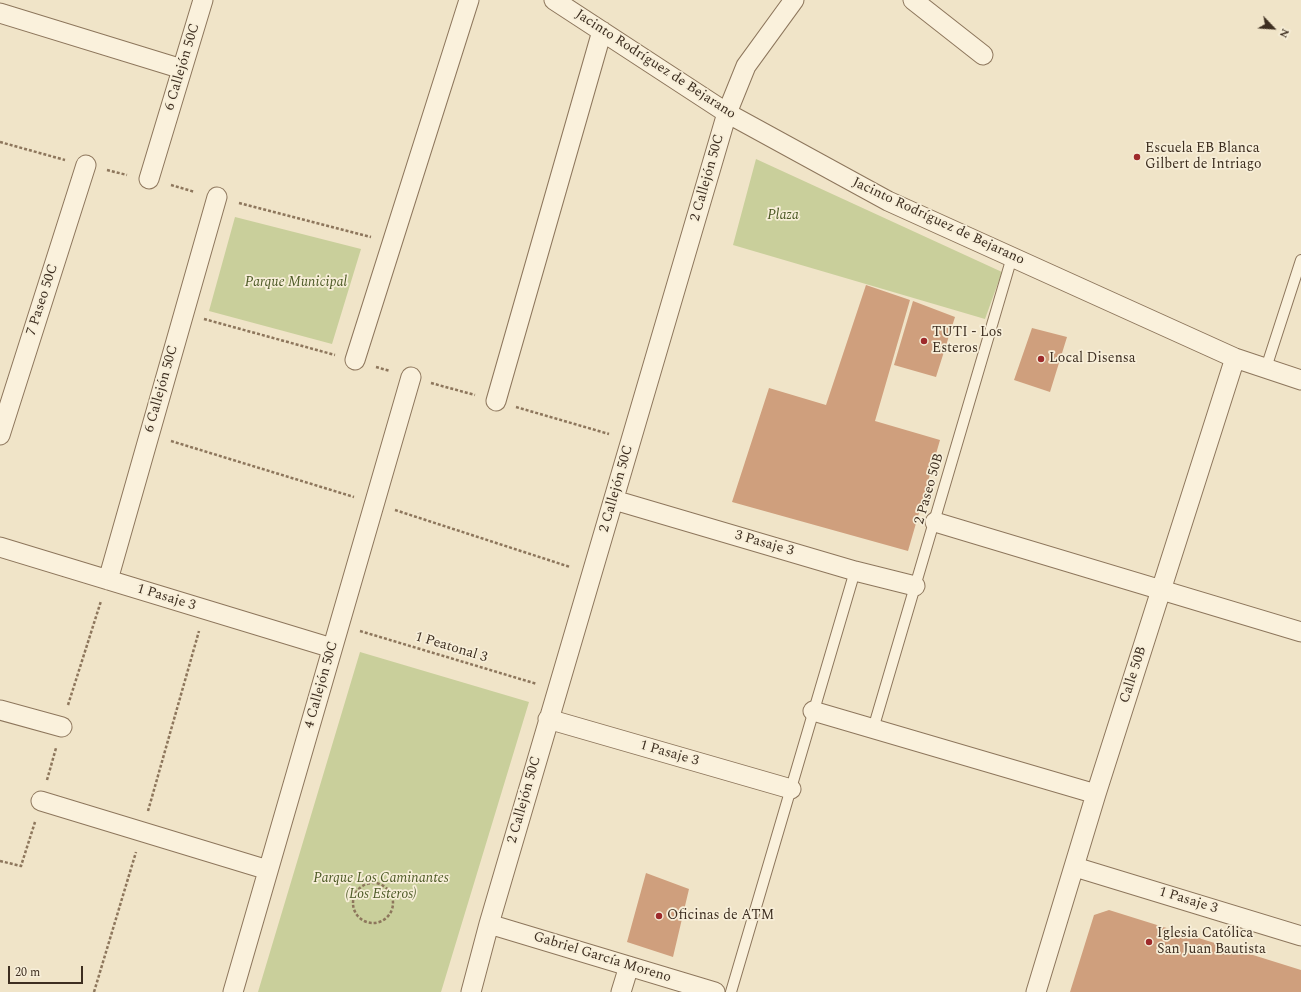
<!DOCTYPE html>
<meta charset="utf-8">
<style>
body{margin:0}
#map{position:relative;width:1301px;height:992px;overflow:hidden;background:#f0e4c8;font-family:Spectral,serif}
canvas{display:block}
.north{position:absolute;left:1253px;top:8px;width:40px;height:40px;-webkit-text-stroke:3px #f7eed8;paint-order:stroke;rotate:115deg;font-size:11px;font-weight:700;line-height:16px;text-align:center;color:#3d2e20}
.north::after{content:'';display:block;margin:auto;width:14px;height:18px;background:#3d2e20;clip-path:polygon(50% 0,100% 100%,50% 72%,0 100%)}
.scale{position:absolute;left:8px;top:966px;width:75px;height:18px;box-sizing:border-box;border:2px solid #3d2e20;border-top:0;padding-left:5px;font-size:12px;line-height:14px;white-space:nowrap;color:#3d2e20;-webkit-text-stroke:3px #f7eed8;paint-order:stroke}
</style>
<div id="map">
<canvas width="1301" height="992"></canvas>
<div class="north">N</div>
<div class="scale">20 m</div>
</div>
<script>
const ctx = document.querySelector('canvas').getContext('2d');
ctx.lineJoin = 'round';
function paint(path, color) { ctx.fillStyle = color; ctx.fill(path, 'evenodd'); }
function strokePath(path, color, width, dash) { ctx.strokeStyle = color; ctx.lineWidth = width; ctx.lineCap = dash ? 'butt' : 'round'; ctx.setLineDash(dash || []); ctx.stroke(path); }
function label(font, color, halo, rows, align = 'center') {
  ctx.font = font + ' Spectral,serif'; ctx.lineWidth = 3.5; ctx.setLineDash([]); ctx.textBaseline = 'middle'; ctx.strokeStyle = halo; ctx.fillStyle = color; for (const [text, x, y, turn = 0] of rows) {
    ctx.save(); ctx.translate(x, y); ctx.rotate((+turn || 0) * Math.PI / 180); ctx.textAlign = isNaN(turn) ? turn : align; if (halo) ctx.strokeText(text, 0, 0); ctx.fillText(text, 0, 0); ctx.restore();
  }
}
paint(new Path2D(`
 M756 159 1002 272 985 319 733 245Z
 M235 217 361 249 332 344 209 311Z
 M360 652 529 702 441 992H258Z`), '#c9cf9b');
paint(new Path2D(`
 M866 285 910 300 875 421 940 440 908 551 732 502 769 388 826 405Z
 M913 301 955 317 936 377 894 365Z
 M1032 328 1067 337 1050 392 1014 380Z
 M646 873 689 889 673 957 627 942Z
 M1109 910 1301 970V992H1070L1094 915Z`), '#cf9f7d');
const lane = new Path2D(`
 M1266 368 1301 260
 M873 729 1012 257
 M731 992 855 571`);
const street = new Path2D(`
 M554 0 727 113 888 201 1235 358 1301 380
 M913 0 983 55
 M0 13 182 69
 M149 179 203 0
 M355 360 469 0
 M496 401 602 31
 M0 435 86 165
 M614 500 855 571 915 586
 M935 522 1301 632
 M0 547 332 648
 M108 580 217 197
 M0 710 62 727
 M813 711 1096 794
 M548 719 791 789
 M41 801 268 870
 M1075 867 1301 936
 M489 924 715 992
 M233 992 411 377
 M471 992 489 924 727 113 746 66 794 0
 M621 992 629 966
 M1036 992 1096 794 1235 358`);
strokePath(lane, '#8d765c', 12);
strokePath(street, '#8d765c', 21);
strokePath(new Path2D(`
 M0 142 65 160
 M107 170 127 175
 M171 185 195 192
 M239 203 371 237
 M204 319 335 355
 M376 367 390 371
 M431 383 475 395
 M516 407 609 434
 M171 441 354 497
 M395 510 570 567
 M360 631 537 684
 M68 705 101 601
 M47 780 56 748
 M148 811 199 631
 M0 861 21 866 35 822
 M353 903a20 20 0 1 1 40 0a20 20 0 1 1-40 0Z
 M94 992 136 852`), '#8d765c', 2.5, [3, 2]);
strokePath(lane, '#faf1dc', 10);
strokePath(street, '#faf1dc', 19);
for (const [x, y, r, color] of [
 [1137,157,4,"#9e2a2b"],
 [924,341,4,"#9e2a2b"],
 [1041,359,4,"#9e2a2b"],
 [659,916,4,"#9e2a2b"],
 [1149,942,4,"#9e2a2b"]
]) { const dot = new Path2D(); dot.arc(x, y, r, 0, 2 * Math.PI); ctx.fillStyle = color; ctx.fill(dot); strokePath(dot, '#f7eed8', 1.5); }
label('14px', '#3d2e20', '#f7eed8', [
 ["Jacinto Rodríguez de Bejarano",655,65,33],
 ["6 Callejón 50C",183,67,-73],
 ["2 Callejón 50C",708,178,-74],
 ["Jacinto Rodríguez de Bejarano",938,222,25],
 ["7 Paseo 50C",43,300,-72],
 ["6 Callejón 50C",162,389,-74],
 ["2 Callejón 50C",617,489,-74],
 ["2 Paseo 50B",930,489,-74],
 ["3 Pasaje 3",764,544,16],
 ["1 Pasaje 3",166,598,17],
 ["1 Peatonal 3",451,648,17],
 ["Calle 50B",1134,675,-72],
 ["4 Callejón 50C",322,685,-74],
 ["1 Pasaje 3",669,754,16],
 ["2 Callejón 50C",525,800,-74],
 ["1 Pasaje 3",1188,901,17],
 ["Gabriel García Moreno",602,958,17]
]);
label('14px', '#3d2e20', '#f7eed8', [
 ["Escuela EB Blanca",1145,149],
 ["Gilbert de Intriago",1145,165],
 ["TUTI - Los",932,333],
 ["Esteros",932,349],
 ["Local Disensa",1049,359],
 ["Oficinas de ATM",667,916],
 ["Iglesia Católica",1157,934],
 ["San Juan Bautista",1157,950]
], 'left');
label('italic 14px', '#4d5a26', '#f7eed8', [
 ["Plaza",783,216],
 ["Parque Municipal",296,283],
 ["Parque Los Caminantes",381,879],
 ["(Los Esteros)",381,895]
]);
</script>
